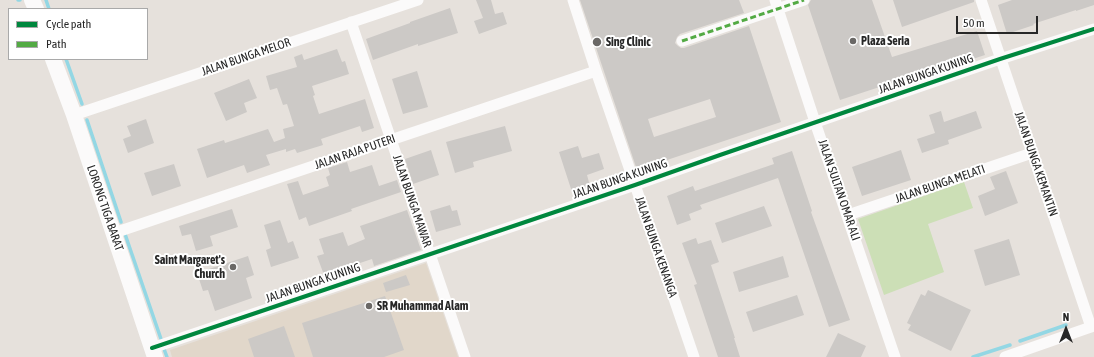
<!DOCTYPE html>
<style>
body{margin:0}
#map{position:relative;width:1094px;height:357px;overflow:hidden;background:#e6e1dc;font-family:"Asap Condensed",sans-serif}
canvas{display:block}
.legend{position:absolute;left:8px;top:8px;width:140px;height:52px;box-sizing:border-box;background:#fff;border:1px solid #a9a9a9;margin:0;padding:5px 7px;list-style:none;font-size:12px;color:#272727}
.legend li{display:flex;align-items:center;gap:8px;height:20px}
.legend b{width:20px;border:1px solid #a9a9a9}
.north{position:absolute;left:1046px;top:309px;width:40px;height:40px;-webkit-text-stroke:3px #fff;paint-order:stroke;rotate:0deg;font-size:11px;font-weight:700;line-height:16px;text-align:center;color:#272727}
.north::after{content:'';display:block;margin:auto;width:14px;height:18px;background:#272727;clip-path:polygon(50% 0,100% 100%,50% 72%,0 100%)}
.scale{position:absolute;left:956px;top:16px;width:82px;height:18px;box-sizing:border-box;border:2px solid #272727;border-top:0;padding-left:5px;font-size:12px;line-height:14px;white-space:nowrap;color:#272727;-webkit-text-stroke:3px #fff;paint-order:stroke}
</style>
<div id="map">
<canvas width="1094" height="357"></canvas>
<ul class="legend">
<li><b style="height:5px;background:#00873e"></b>Cycle path</li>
<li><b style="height:5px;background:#53aa44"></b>Path</li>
</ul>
<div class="north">N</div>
<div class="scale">50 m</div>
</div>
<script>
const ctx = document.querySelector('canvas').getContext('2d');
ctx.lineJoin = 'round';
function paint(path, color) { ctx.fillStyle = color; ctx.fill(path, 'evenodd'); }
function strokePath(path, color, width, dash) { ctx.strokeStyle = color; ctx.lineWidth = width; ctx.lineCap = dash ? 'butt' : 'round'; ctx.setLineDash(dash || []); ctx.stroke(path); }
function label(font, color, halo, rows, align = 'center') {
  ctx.font = font + ' "Asap Condensed",sans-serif'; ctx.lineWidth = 4; ctx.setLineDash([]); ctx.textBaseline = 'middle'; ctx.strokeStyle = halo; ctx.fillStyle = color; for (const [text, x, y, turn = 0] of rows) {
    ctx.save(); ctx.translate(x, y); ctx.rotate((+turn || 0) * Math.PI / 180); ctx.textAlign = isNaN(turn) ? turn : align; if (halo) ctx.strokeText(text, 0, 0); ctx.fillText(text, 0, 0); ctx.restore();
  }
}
paint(new Path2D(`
 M426 263 458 357H172L170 350Z`), '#e1d7ca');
paint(new Path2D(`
 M964 182 973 208 928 224 944 272 884 295 858 219Z`), '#ccdfb6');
strokePath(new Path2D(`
 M18 0H20
 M46 0 49 9
 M66 59 82 104
 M87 120 121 222
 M125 234 161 339
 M1020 341 1066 325
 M164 349 167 357
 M973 357 1010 345`), '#93d7e4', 3.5);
paint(new Path2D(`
 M476 0H491L495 14 503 12 507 24 479 34 474 21 483 18Z
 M580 0H739L744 13 680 34 677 37 675 43 678 46 681 48H684L749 26 781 122 637 170ZM710 99 716 117 654 137 648 119Z
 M811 0H872L892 57 977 31 985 55 914 78 913 76 840 100 808 5Z
 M893 0H974V2L902 27Z
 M1012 0H1094V5L1076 11V10L1033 24 1034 25 1007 34 998 5Z
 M450 8 458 33 418 46V44L373 60 366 39 410 23V22Z
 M337 49 342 62 345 61 349 74 312 86 315 95 313 96 319 114 365 99 374 128 362 132 360 126 321 139 323 145 297 153 295 149 286 152V149L266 155 270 165 247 173 244 165 207 178 197 149 224 140 225 143 268 129 274 142 285 138 283 129 294 126 287 104 283 105 277 88 270 90 266 76 297 67 294 57 302 54 304 60Z
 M417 71 428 107 403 114 392 79Z
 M249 79 257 98 244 103 247 112 226 121 214 93Z
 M941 111 944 122 976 111 982 128 948 140 949 144 922 153 917 139 935 133 929 115Z
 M146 119 154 143 128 153 123 139 131 136 127 126Z
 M505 126 512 151 473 162 474 167 455 173 446 142Z
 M578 146 582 158 599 153 604 169 587 175 590 186 572 192 559 152Z
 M431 150 439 175 413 184 405 159Z
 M901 150 911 180 862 196 852 167Z
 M792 151 812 211 811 212 850 320 829 327 778 178 700 205 702 209 689 214 691 220 677 225 667 196 693 186 695 191 774 164 772 158Z
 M347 162 350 172 372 165 379 186 397 180 401 192 351 209 352 211 309 226 306 217 299 220 287 184 298 181 303 195 329 186 326 177 330 175 328 168Z
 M174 164 181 186 152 196 144 173Z
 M1006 171 1018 203 985 216 978 196 995 189 990 177Z
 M450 205 452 211 457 210 461 225 436 232 430 211Z
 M764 206 772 226 722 243 715 223Z
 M232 209 238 227 210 236 213 246 196 251 191 234 182 236 179 226Z
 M407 210 421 250 374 266 372 259 324 275 317 256 324 254 319 239 343 232 348 246 365 239 360 226Z
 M280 220 288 243 293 241 299 258 271 267 266 250 271 248 264 225Z
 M696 238 698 244 711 240 719 262 711 265 735 338H734L740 357H718L694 285 697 284 682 243Z
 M1009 239 1020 275 985 286 974 250Z
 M248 256 254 275 246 278 252 298 215 311 208 290 203 291 197 273Z
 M783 256 789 277 739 292 733 272Z
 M406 275 410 285 386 292 383 283Z
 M928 290 971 310 951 351 908 330 911 325 907 323 921 294 925 296Z
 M797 295 804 315 753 332 746 312Z
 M385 296 404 350 384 357H313L302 323Z
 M284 326 295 357H254L248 339Z
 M838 333 866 346 861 357H826Z`), '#ccc9c6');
strokePath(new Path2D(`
 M573 0 596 71 694 357
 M775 0 815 122 895 357
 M981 0 1091 327
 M351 22 465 357
 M682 41 804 0
 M74 115 418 0
 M848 215 1032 153
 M114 233 596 71
 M152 348 635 185 720 155 1000 59 1094 29
 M1005 357 1094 326`), '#fbfafa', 11);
strokePath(new Path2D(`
 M32 0 36 9
 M53 59 74 115 155 357`), '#fbfafa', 16);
strokePath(new Path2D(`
 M682 41 804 0`), '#53aa44', 3, [6, 3]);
strokePath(new Path2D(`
 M152 348 635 185 720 155 1000 59 1094 29`), '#00873e', 4);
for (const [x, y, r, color] of [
 [853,41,4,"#6a6866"],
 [597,42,5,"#6a6866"],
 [233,267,4,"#6a6866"],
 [369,306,4,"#6a6866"]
]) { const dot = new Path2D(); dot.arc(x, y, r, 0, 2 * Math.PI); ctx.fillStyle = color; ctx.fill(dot); strokePath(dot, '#fff', 1.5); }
label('bold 12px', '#272727', '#fff', [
 ["Plaza Seria",861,41],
 ["Sing Clinic",606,42],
 ["Saint Margaret's",225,260,"right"],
 ["Church",225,274,"right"],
 ["SR Muhammad Alam",377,306]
], 'left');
label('12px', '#272727', '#fff', [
 ["JALAN BUNGA MELOR",246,57,-19],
 ["JALAN BUNGA KUNING",926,74,-19],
 ["JALAN RAJA PUTERI",355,152,-19],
 ["JALAN BUNGA KEMANTIN",1036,164,71],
 ["JALAN BUNGA KUNING",620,179,-19],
 ["JALAN BUNGA MELATI",940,184,-19],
 ["JALAN SULTAN OMAR ALI",839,190,71],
 ["JALAN BUNGA MAWAR",412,201,71],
 ["LORONG TIGA BARAT",105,208,71],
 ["JALAN BUNGA KENANGA",656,247,71],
 ["JALAN BUNGA KUNING",313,283,-19]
]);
</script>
